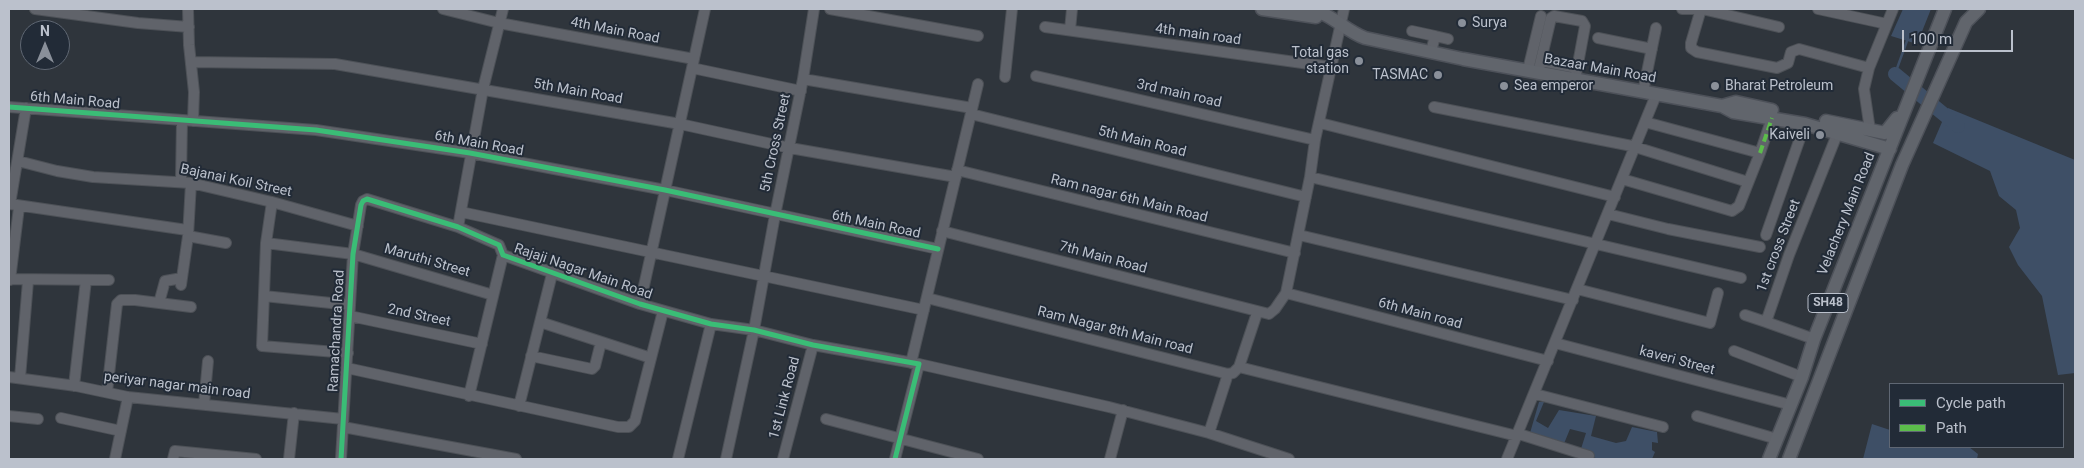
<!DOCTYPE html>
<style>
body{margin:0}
#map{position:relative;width:2084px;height:468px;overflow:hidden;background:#2f353c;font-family:Roboto,sans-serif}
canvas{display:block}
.frame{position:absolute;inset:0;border:10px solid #bbc1cc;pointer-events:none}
.legend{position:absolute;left:1889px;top:383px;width:175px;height:65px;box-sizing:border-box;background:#222b37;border:1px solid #5f6773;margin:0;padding:6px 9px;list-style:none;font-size:15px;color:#bbc1cc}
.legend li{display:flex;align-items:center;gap:10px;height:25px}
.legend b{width:25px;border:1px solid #5f6773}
.north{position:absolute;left:20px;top:20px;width:50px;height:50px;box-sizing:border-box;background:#222b37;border:1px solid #5f6773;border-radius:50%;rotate:0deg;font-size:14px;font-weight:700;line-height:20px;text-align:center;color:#bbc1cc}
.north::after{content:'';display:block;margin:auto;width:18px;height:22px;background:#8a909a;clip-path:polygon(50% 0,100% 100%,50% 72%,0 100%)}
.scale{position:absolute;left:1902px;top:30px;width:111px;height:22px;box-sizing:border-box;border:2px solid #bbc1cc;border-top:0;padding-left:6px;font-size:15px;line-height:18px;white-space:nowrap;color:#bbc1cc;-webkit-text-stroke:4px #222b37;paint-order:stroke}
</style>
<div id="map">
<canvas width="2084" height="468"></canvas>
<div class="frame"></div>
<ul class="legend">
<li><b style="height:6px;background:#3abd76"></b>Cycle path</li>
<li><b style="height:6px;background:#5cbc4b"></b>Path</li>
</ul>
<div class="north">N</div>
<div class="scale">100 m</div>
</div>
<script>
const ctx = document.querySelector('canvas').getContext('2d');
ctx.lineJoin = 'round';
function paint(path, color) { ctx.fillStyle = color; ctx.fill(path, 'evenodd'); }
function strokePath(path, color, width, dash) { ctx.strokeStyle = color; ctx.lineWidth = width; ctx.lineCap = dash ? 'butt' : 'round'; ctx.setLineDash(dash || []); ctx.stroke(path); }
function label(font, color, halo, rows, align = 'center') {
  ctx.font = font + ' Roboto,sans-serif'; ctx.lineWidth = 4; ctx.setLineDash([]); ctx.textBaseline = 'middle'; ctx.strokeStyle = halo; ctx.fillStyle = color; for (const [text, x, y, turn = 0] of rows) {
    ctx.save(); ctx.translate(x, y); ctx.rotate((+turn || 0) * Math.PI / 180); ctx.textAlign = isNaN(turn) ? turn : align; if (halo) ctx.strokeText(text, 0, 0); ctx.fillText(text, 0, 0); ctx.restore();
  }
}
paint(new Path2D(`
 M1903 9H1931L1917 44 1891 36Z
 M1948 108 2075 160V373L2058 375 2042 296 2018 265 2009 247 2020 228 2016 210 1999 196 1990 171 1933 143Z
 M1539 402H1544L1536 421 1548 428 1559 410 1596 416 1591 436 1616 443 1626 441 1632 427 1657 432 1658 443 1652 442V450L1655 452 1652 459H1598L1580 452 1586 433 1570 429 1563 446 1530 433Z
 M1872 424 1890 430V447H1969L1978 454 1977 459H1863Z`), '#3e4f66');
strokePath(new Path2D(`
 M1895 74 1908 38`), '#3e4f66', 2.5);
strokePath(new Path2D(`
 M1895 74 1958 126`), '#3e4f66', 14);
const minor = new Path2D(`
 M35 9 138 23 189 27
 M188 9 189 45 194 92 193 121
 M443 9 499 23 694 59
 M830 9 978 36
 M1682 9H1695
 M1701 9 1691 43V48L1697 52 1777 68 1788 63 1791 52 1799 49 1869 68
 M1702 9 1779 27
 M1818 9 1887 24
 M1045 27 1331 67
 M1070 30 1072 9
 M1412 31 1435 36
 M1598 38 1652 49
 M1431 52 1435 36 1448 39
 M1541 61 1577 68
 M192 62 335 64 680 124 790 148 956 177
 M692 68 801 91
 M1528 70 1541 16
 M1538 73 1551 18 1554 16 1582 21 1585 26 1575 80
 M1036 76 1315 140
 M1005 77 1012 9
 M803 79 972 108
 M1643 92 1656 28
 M9 107 316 130 470 153 665 190 938 249
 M1434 107 1632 146 1748 182
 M26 108 10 204 187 230
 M971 114 1306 197
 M1320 123 1615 197
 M1870 130 1864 89 1869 68 1893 9
 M1760 153 1772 118
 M18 161 57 171 93 177 191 183 272 202 358 226
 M957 170 1295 253
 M1310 177 1741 278
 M1622 179 1732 211 1739 206 1760 153 1645 122
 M181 181 182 120
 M272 202 266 243 262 346 348 353
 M461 212 924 310
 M1608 214 1668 229 1760 247
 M458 227 483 89 503 9
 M942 231 1269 314 1275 309 1286 293 1310 177 1315 140 1344 9
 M1299 235 1573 300
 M1766 235 1805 124
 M188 236 226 243
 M266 243 353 254 493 295
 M9 279 109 280
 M10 280 19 207
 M181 285 188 236 191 183
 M1577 289 1710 323 1718 293
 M1286 293 1548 361
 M264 296 350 305
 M927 298 1228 374 1233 373 1239 367 1257 313
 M159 303 165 281 182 278
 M640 304 705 9
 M1745 315 1766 322
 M350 316 482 344
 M540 322 651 358
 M1814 339 1766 322 1789 255 1838 132
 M1555 343 1791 405
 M1734 351 1802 377
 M531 356 592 369 595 366 601 342
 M911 363 978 84
 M919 364 1109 407 1209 433
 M1239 367 1517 436
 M347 368 618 427H629L635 421 663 311
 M1228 374 1209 433 1289 459
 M9 377 76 386 128 397 343 419
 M20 378 28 281
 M74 386 86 280
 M107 392 117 304 121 300H135L191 307
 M1535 394 1663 427
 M469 396 503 255
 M204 404 208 361
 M519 406 552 274
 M9 416 38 419
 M1697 416 1777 439
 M61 418 121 431
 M826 419 978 459
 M343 427 516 459
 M1519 434 1589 456
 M115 459 128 397
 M173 459 175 451 256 459
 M289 459 294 413
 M341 459 353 254 361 205 363 201 367 199 458 227 499 245 503 255 640 304 711 324 754 330 813 345 919 364 895 459
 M678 459 711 324
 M726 459 754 330 775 215 803 79 814 9
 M783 459 813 345
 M1110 459 1123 410
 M1507 459 1656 95`);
const major = new Path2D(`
 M1262 9 1316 17
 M1309 9C1331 13 1344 30 1365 38L1463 59 1722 106 1733 112 1805 124 1890 149
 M1722 106 1736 102 1772 110
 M1826 121 1885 133 1897 118
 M1769 459 1802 377 1814 339 1945 9
 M1789 459 1902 165 1966 22 1979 9`);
strokePath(minor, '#4d5157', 12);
strokePath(major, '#4d5159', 15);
strokePath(minor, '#60636a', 10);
strokePath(major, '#61656c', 12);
strokePath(new Path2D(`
 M1760 153 1772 118`), '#5cbc4b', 4, [8, 4]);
strokePath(new Path2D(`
 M9 107 316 130 470 153 665 190 938 249
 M341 459 353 254 361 205 363 201 367 199 458 227 499 245 503 255 640 304 711 324 754 330 813 345 919 364 895 459`), '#3abd76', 5);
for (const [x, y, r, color] of [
 [1462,23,5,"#8a909a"],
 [1359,61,5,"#8a909a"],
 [1438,75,5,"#8a909a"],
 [1504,86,5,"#8a909a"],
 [1715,86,5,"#8a909a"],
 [1820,135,5,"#8a909a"]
]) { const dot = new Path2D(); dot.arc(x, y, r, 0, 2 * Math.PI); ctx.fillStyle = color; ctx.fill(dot); strokePath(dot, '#222b37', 2); }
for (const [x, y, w] of [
 [1828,303,40]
]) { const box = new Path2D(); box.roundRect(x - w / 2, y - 9.5, w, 19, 4); ctx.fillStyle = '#222b37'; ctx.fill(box); strokePath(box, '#bbc1cc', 1); }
label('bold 12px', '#bbc1cc', null, [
 ["SH48",1828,303]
]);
label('14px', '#bbc1cc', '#222b37', [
 ["Surya",1472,23],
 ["Total gas",1349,53,"right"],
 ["station",1349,69,"right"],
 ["TASMAC",1428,75,"right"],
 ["Sea emperor",1514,86],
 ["Bharat Petroleum",1725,86],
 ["Kaiveli",1810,135,"right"]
], 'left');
label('14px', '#bbc1cc', '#222b37', [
 ["4th Main Road",615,31,11],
 ["4th main road",1198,35,8],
 ["Bazaar Main Road",1600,69,10],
 ["5th Main Road",578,92,10],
 ["3rd main road",1179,94,13],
 ["6th Main Road",75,101,5],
 ["5th Main Road",1142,142,14],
 ["5th Cross Street",776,143,-78],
 ["6th Main Road",479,144,10],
 ["Bajanai Koil Street",236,181,12],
 ["Ram nagar 6th Main Road",1129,199,14],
 ["Velachery Main Road",1847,214,-68],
 ["6th Main Road",876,225,12],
 ["1st cross Street",1779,246,-69],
 ["7th Main Road",1103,258,15],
 ["Maruthi Street",427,261,16],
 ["Rajaji Nagar Main Road",583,272,19],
 ["6th Main road",1420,314,15],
 ["2nd Street",419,316,12],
 ["Ramachandra Road",337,331,-87],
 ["Ram Nagar 8th Main road",1115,331,14],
 ["kaveri Street",1677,361,15],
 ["periyar nagar main road",177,386,7],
 ["1st Link Road",785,398,-75]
]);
</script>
